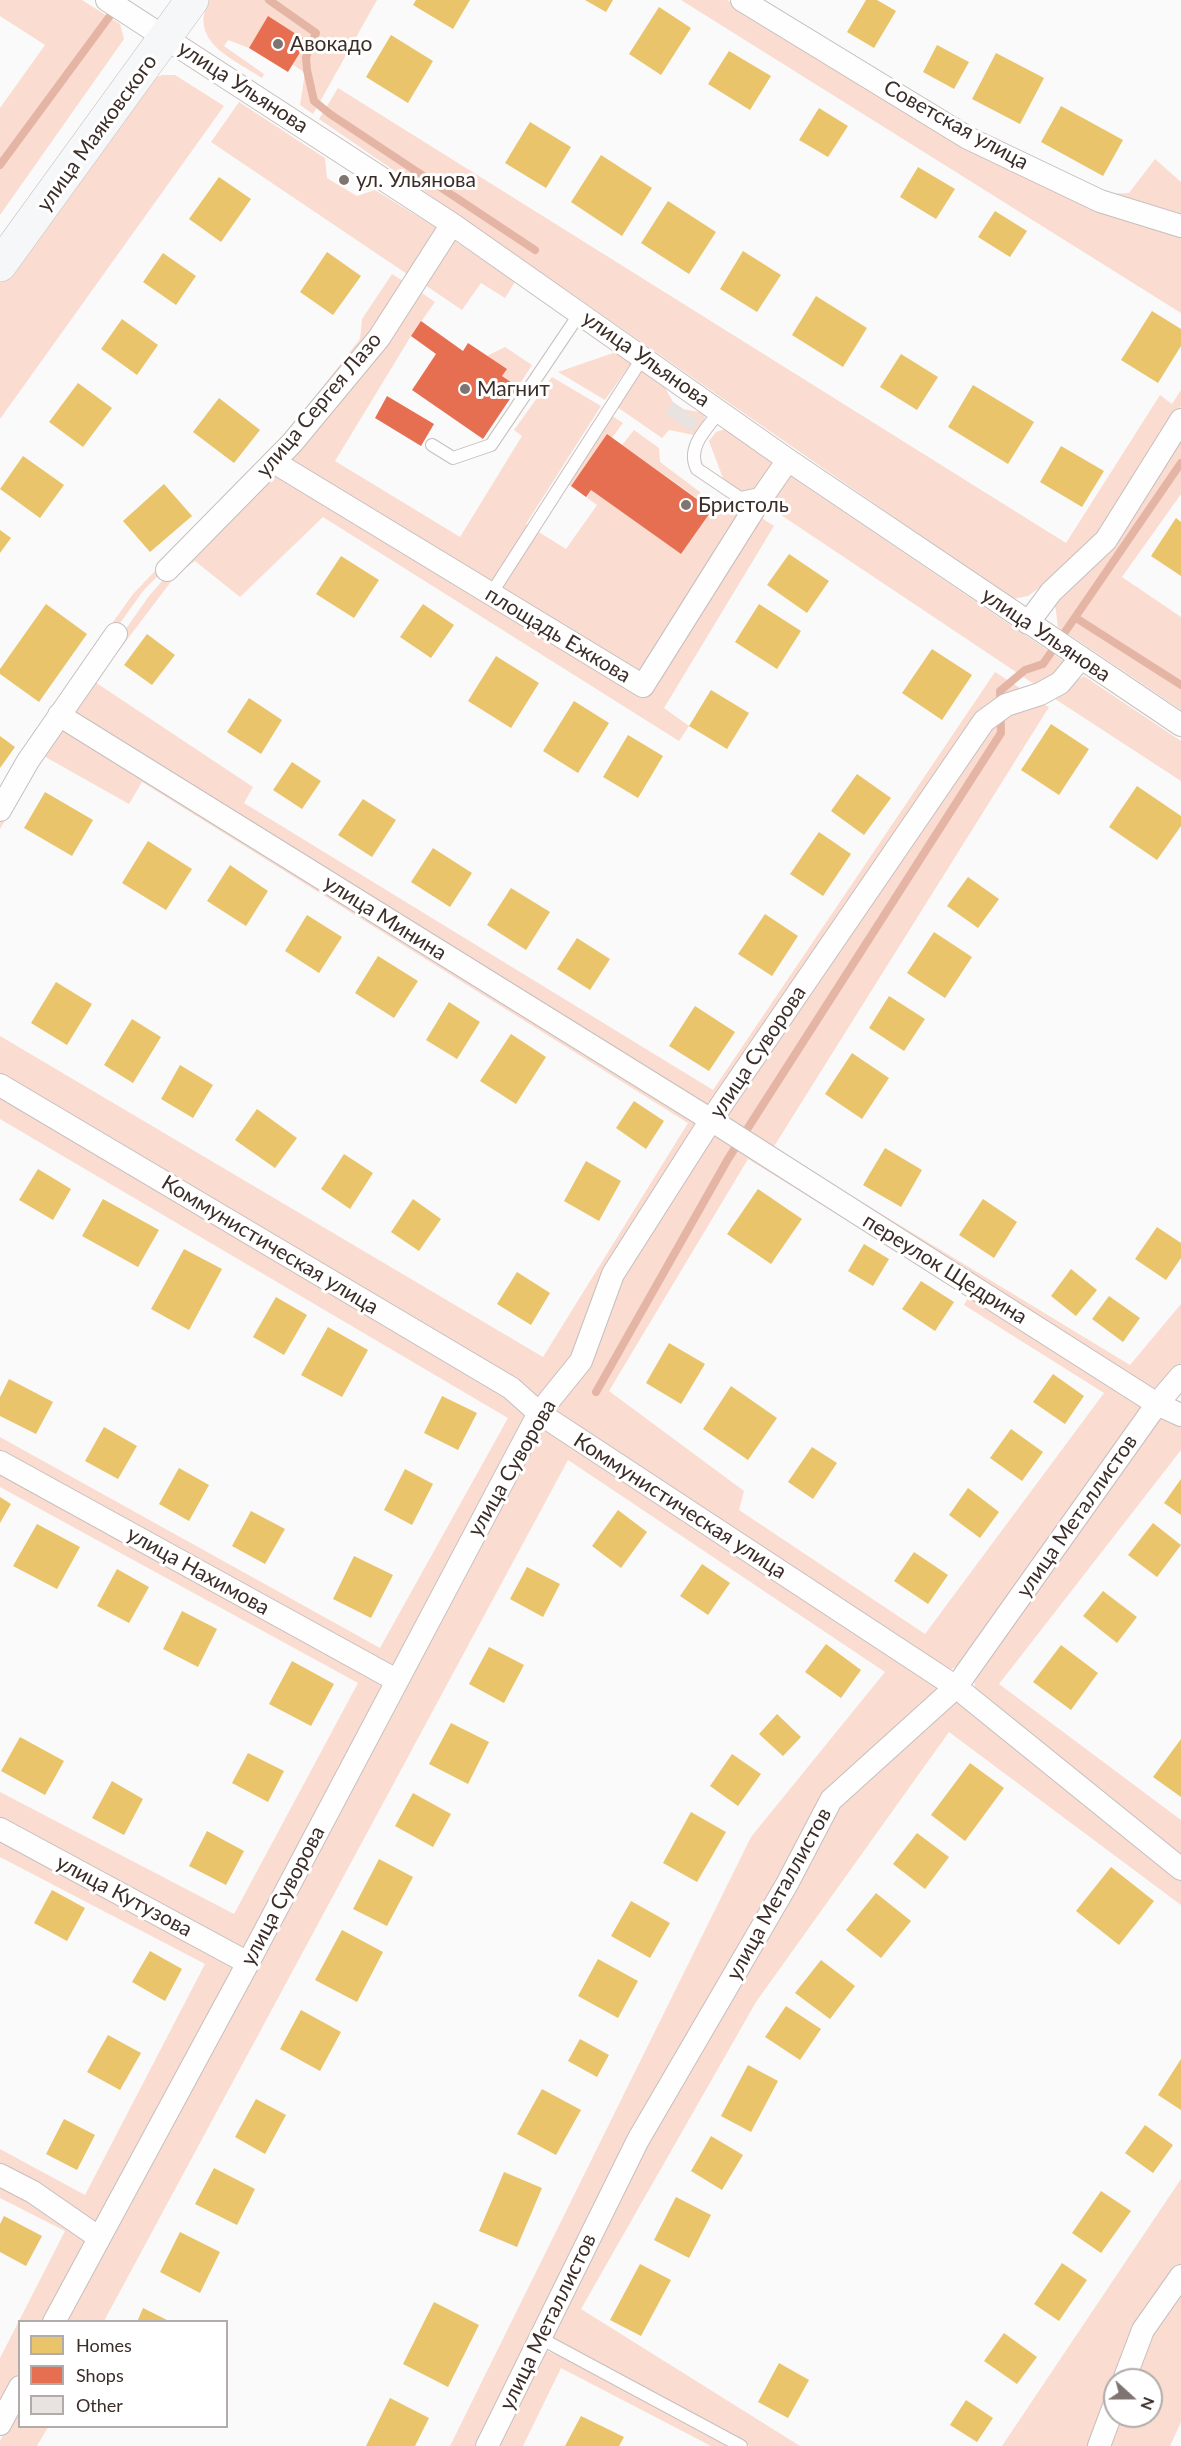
<!DOCTYPE html>
<meta charset="utf-8">
<style>
body{margin:0}
#map{position:relative;width:1181px;height:2446px;overflow:hidden;background:#fafafa;font-family:Lato,sans-serif}
canvas{display:block}
.legend{position:absolute;left:18px;top:2320px;width:210px;height:108px;box-sizing:border-box;background:#fff;border:2px solid #b1aba9;margin:0;padding:8px 10px;list-style:none;font-size:18px;color:#3b2d28}
.legend li{display:flex;align-items:center;gap:12px;height:30px}
.legend b{width:30px;border:2px solid #b1aba9}
.north{position:absolute;left:1103px;top:2368px;width:60px;height:60px;box-sizing:border-box;background:#fff;border:2px solid #b1aba9;border-radius:50%;rotate:111deg;font-size:16px;font-weight:700;line-height:24px;text-align:center;color:#3b2d28}
.north::after{content:'';display:block;margin:auto;width:21px;height:27px;background:#7e7572;clip-path:polygon(50% 0,100% 100%,50% 72%,0 100%)}
</style>
<div id="map">
<canvas width="1181" height="2446"></canvas>
<ul class="legend">
<li><b style="height:16px;background:#e9c46a"></b>Homes</li>
<li><b style="height:16px;background:#e76f51"></b>Shops</li>
<li><b style="height:16px;background:#e8e2e0"></b>Other</li>
</ul>
<div class="north">N</div>
</div>
<script>
const ctx = document.querySelector('canvas').getContext('2d');
ctx.lineJoin = 'round';
function paint(path, color) { ctx.fillStyle = color; ctx.fill(path, 'evenodd'); }
function strokePath(path, color, width, dash) { ctx.strokeStyle = color; ctx.lineWidth = width; ctx.lineCap = dash ? 'butt' : 'round'; ctx.setLineDash(dash || []); ctx.stroke(path); }
function label(font, color, halo, rows, align = 'center') {
  ctx.font = font + ' Lato,sans-serif'; ctx.lineWidth = 6; ctx.setLineDash([]); ctx.textBaseline = 'middle'; ctx.strokeStyle = halo; ctx.fillStyle = color; for (const [text, x, y, turn = 0] of rows) {
    ctx.save(); ctx.translate(x, y); ctx.rotate((+turn || 0) * Math.PI / 180); ctx.textAlign = isNaN(turn) ? turn : align; if (halo) ctx.strokeText(text, 0, 0); ctx.fillText(text, 0, 0); ctx.restore();
  }
}
paint(new Path2D(`
 M0 0H82L120 24 124 39 0 215V108L45 45 0 16Z
 M209 0H377L313 114 300 105 305 73 292 64 307 41 268 17 249 48 228 40 224 46 264 74 262 78C232 58 188 42 209 0Z
 M681 0H727L963 143 1181 232V313Z
 M162 75H175L224 106 0 419V281L152 79Z
 M338 88 1066 543 1160 395 1172 404 1181 390V406L1101 536 1042 586 1028 596 1013 599C781 440 551 278 319 119Z
 M239 102 325 158 327 178 357 196 375 190 440 230 413 278 211 142Z
 M939 112 1102 194 1129 193 1155 159 1181 182V220C1098 192 1013 160 939 112Z
 M452 239 515 282 505 298 481 283 462 310 422 283Z
 M392 274 408 284 374 337 290 441 143 591 31 748 0 802V792L27 743 133 594 285 435 360 339 362 319Z
 M416 289 435 302 411 336 335 461 460 537 522 436 514 430 552 377 601 406 526 524 566 549 597 505 586 497 591 490 681 554 712 510 719 505H742L745 512 757 515 774 526 664 708 689 726 679 741 323 517 240 597 195 561 176 575 95 682 253 787 244 803 713 1090 995 672 1026 692 1004 699 711 1111 66 714 149 596Z
 M505 347 532 365 518 387 502 376 506 369 487 356Z
 M616 352 632 362 605 400 558 372Z
 M642 369 663 384 673 402 683 409 704 413 705 421 694 435 669 430 662 438 617 407Z
 M611 415 623 423 612 438 607 435 571 486 565 483Z
 M725 429 774 464 758 487 739 491 724 481 709 441 716 432Z
 M634 430 659 448 660 462 700 492 701 501 622 445Z
 M1181 433V494L1122 577 1181 617V710L1058 627 1055 605 1110 548Z
 M789 475 1065 662 1054 676 1037 686 766 505Z
 M1084 676 1181 741V781L1052 697Z
 M1041 703 1049 707 773 1148 1130 1365 1181 1304V1365L1154 1396 723 1119 989 727 1008 713Z
 M63 722 702 1122 575 1358 538 1403 0 1077V1036L543 1357 688 1123 142 782 129 804 42 755 0 829V821Z
 M0 1096 506 1395 529 1415 391 1672 0 1457V1437L380 1648 508 1418 0 1119Z
 M712 1134H719L1149 1404 963 1664 949 1670 548 1415 618 1279ZM748 1159 969 1296 964 1305 1104 1393 925 1634 739 1510 744 1491 609 1391Z
 M1161 1410 1181 1420V1450L999 1684 1181 1820V1859L975 1692 974 1674Z
 M543 1424 940 1684 938 1693 825 1795 478 2446H450L751 1837 885 1672 568 1460 104 2321 64 2322Z
 M0 1468 387 1680 244 1954 0 1821V1792L234 1914 358 1683 0 1487Z
 M950 1700 967 1707 1181 1879V1905L949 1732 756 2002 581 2309 800 2446H750L549 2338 644 2143 837 1803Z
 M0 1836 239 1964 96 2228 0 2168V2149L85 2195 205 1964 0 1857Z
 M1181 2179V2263L1136 2327 1091 2446H1002Z
 M0 2181 89 2240 46 2321 20 2322 19 2372 0 2409V2358L65 2231 0 2198Z
 M1181 2290V2422L1170 2446H1105L1117 2416H1151V2380H1131L1149 2335Z
 M545 2350 572 2361 732 2446H711L561 2368 523 2446H498Z
 M19 2404 20 2426 48 2427 37 2446H0V2441Z`), '#fbdcd1');
paint(new Path2D(`
 M416 0H470L453 29 413 5Z
 M585 0H613L606 12Z
 M866 0H877L896 11 874 48 847 32Z
 M659 7 691 28 661 75 629 54Z
 M391 35 433 61 408 103 366 77Z
 M937 45 969 62 954 89 923 72Z
 M729 51 771 76 750 110 708 84Z
 M996 53 1044 78 1020 124 972 99Z
 M1061 106 1123 140 1103 176 1041 142Z
 M819 108 848 126 828 157 799 140Z
 M530 122 571 147 546 188 505 163Z
 M601 155 652 188 622 236 571 202Z
 M918 167 955 189 936 219 900 197Z
 M219 177 251 199 221 242 189 219Z
 M668 201 716 232 689 274 641 243Z
 M995 211 1027 231 1010 257 978 237Z
 M743 251 781 275 757 312 720 289Z
 M327 252 361 276 333 315 300 292Z
 M163 253 196 276 176 305 143 282Z
 M816 296 867 328 843 367 792 335Z
 M1152 311 1181 329V346L1158 383 1121 360Z
 M122 319 158 345 137 375 101 349Z
 M901 354 938 377 917 410 880 387Z
 M78 383 112 408 83 447 49 422Z
 M973 385 1034 422 1008 464 948 427Z
 M219 398 260 430 234 463 193 432Z
 M1061 446 1104 471 1082 507 1040 482Z
 M23 456 64 485 40 518 0 489Z
 M164 484 192 516 150 552 123 521Z
 M1176 518 1181 522V576L1151 556Z
 M0 530 11 538 0 553Z
 M789 554 829 581 807 613 767 585Z
 M341 556 379 580 354 618 316 594Z
 M46 604 87 634 39 702 0 674V669Z
 M423 604 454 625 431 658 400 637Z
 M759 604 801 631 777 669 735 642Z
 M147 634 175 655 152 685 124 665Z
 M932 649 972 675 942 720 902 693Z
 M496 656 539 683 511 728 468 701Z
 M711 690 749 713 727 749 689 726Z
 M249 698 282 720 261 754 227 732Z
 M574 701 609 723 578 773 543 751Z
 M1051 724 1089 749 1059 795 1021 770Z
 M628 735 663 756 638 798 603 777Z
 M0 736 15 747 0 768Z
 M292 762 321 781 302 809 273 790Z
 M857 774 891 798 864 835 831 811Z
 M1137 786 1181 816V826L1157 860 1109 827Z
 M45 792 93 820 72 856 24 828Z
 M363 799 396 820 372 857 338 835Z
 M819 832 851 854 823 896 790 874Z
 M148 841 192 869 166 910 122 883Z
 M433 848 472 873 450 907 411 882Z
 M230 865 268 891 246 926 207 901Z
 M968 877 999 899 978 928 947 906Z
 M511 888 550 912 526 950 487 925Z
 M765 914 798 936 772 976 738 954Z
 M307 915 342 937 319 973 285 951Z
 M934 932 972 957 945 998 907 973Z
 M577 938 610 959 590 990 557 969Z
 M378 956 418 981 394 1018 355 993Z
 M56 982 92 1004 67 1045 31 1023Z
 M889 996 925 1019 904 1051 869 1028Z
 M449 1002 480 1022 457 1059 426 1040Z
 M695 1006 735 1032 709 1071 669 1046Z
 M132 1019 161 1037 133 1083 104 1065Z
 M511 1034 546 1057 516 1104 480 1081Z
 M852 1053 889 1078 862 1119 825 1094Z
 M180 1065 213 1085 193 1118 161 1099Z
 M634 1101 664 1121 646 1149 616 1128Z
 M257 1109 297 1138 275 1168 235 1140Z
 M885 1148 922 1170 901 1207 863 1185Z
 M344 1154 373 1173 350 1209 321 1189Z
 M586 1161 621 1181 599 1221 564 1201Z
 M38 1169 71 1189 53 1220 19 1200Z
 M758 1189 802 1219 771 1264 727 1234Z
 M103 1199 159 1230 138 1267 82 1236Z
 M413 1199 441 1219 419 1251 391 1232Z
 M983 1199 1017 1222 994 1258 959 1235Z
 M1157 1227 1181 1243V1258L1166 1280 1135 1259Z
 M864 1244 889 1259 873 1286 848 1271Z
 M184 1249 222 1269 189 1330 151 1309Z
 M1071 1269 1097 1290 1076 1316 1051 1296Z
 M517 1272 550 1293 531 1325 497 1304Z
 M921 1281 954 1302 935 1331 902 1309Z
 M1109 1296 1140 1318 1123 1342 1092 1319Z
 M276 1297 307 1315 284 1355 253 1337Z
 M328 1327 368 1350 342 1397 301 1375Z
 M669 1343 705 1364 681 1404 646 1383Z
 M1053 1374 1084 1396 1065 1424 1033 1402Z
 M9 1379 53 1402 36 1434 0 1416V1397Z
 M731 1386 777 1418 748 1460 703 1429Z
 M442 1396 477 1413 458 1450 424 1433Z
 M104 1427 137 1446 118 1479 85 1461Z
 M1011 1429 1043 1452 1022 1481 990 1458Z
 M812 1447 837 1463 813 1499 788 1482Z
 M179 1468 209 1485 189 1521 159 1504Z
 M405 1469 433 1484 412 1525 384 1510Z
 M1181 1479V1515L1164 1503Z
 M968 1488 999 1512 980 1538 949 1515Z
 M0 1497 11 1504 0 1523Z
 M618 1510 647 1532 621 1568 592 1546Z
 M251 1511 285 1529 265 1564 232 1546Z
 M1153 1523 1181 1545 1157 1577 1128 1555Z
 M37 1524 80 1547 57 1589 13 1566Z
 M914 1552 948 1575 928 1604 894 1581Z
 M354 1556 393 1575 371 1618 333 1599Z
 M702 1564 730 1583 708 1615 680 1596Z
 M527 1567 560 1584 543 1617 510 1599Z
 M117 1569 149 1587 129 1623 97 1606Z
 M1103 1591 1137 1617 1117 1643 1083 1616Z
 M182 1611 217 1629 198 1667 163 1649Z
 M826 1644 861 1670 841 1698 805 1672Z
 M1061 1645 1098 1673 1071 1710 1033 1682Z
 M489 1647 524 1665 504 1703 469 1684Z
 M292 1661 334 1684 311 1726 269 1704Z
 M777 1714 801 1737 783 1756 759 1734Z
 M451 1723 489 1742 468 1784 429 1764Z
 M20 1737 64 1761 45 1795 1 1771Z
 M1181 1739V1797L1153 1777Z
 M248 1753 284 1771 268 1802 232 1783Z
 M732 1754 761 1774 738 1806 710 1786Z
 M970 1763 1004 1788 965 1841 931 1815Z
 M112 1781 143 1799 124 1835 92 1818Z
 M413 1793 451 1814 433 1847 395 1826Z
 M691 1812 726 1832 697 1882 663 1863Z
 M207 1831 244 1851 226 1885 189 1866Z
 M917 1833 949 1857 925 1889 893 1864Z
 M379 1859 413 1877 387 1926 353 1909Z
 M1111 1867 1154 1901 1119 1945 1076 1911Z
 M52 1890 85 1908 67 1941 34 1923Z
 M876 1893 911 1921 881 1958 846 1930Z
 M631 1901 670 1923 650 1958 611 1936Z
 M342 1930 383 1952 357 2002 315 1980Z
 M150 1951 182 1969 165 2001 132 1982Z
 M598 1959 638 1981 618 2018 578 1996Z
 M821 1960 855 1986 830 2019 795 1993Z
 M786 2006 821 2029 800 2060 765 2037Z
 M301 2010 341 2032 320 2071 280 2049Z
 M108 2035 141 2053 120 2090 87 2072Z
 M580 2039 609 2055 597 2077 568 2061Z
 M1181 2059V2110L1158 2095Z
 M748 2065 778 2081 751 2132 721 2116Z
 M542 2089 581 2110 556 2155 517 2134Z
 M256 2099 286 2115 265 2154 235 2137Z
 M64 2119 95 2135 77 2170 46 2154Z
 M1145 2125 1173 2145 1153 2173 1125 2153Z
 M711 2136 743 2155 722 2190 691 2171Z
 M214 2168 255 2189 237 2225 195 2204Z
 M504 2172 542 2188 517 2247 479 2231Z
 M1101 2191 1131 2211 1101 2253 1072 2233Z
 M676 2197 711 2215 689 2258 654 2240Z
 M4 2216 42 2236 26 2266 0 2252V2224Z
 M180 2232 220 2252 200 2293 160 2272Z
 M1062 2263 1087 2280 1059 2321 1034 2304Z
 M640 2264 671 2280 641 2336 610 2320Z
 M434 2302 479 2325 448 2387 403 2364Z
 M143 2308 171 2322H137Z
 M1004 2333 1037 2357 1017 2384 984 2361Z
 M779 2363 809 2380 788 2418 758 2402Z
 M390 2398 429 2418 415 2446H366Z
 M966 2400 993 2418 977 2442 950 2425Z
 M581 2416 624 2437 619 2446H565Z`), '#e9c46a');
paint(new Path2D(`
 M268 16 307 41 288 72 249 48Z
 M421 321 463 351 468 343 507 369 502 376 518 387 483 439 412 390 436 354 411 336Z
 M387 396 434 424 421 446 375 418Z
 M607 434 712 510 681 554 591 490 586 497 571 486Z`), '#e76f51');
strokePath(new Path2D(`
 M269 0 316 33 306 57 307 70 314 101 330 114 535 250
 M0 165 115 9
 M1076 618 1181 685
 M596 1392 728 1159 1001 733 1000 691 1025 670 1043 664 1181 463`), '#e4b5a5', 8);
paint(new Path2D(`
 M673 402 699 420 691 431 665 413Z`), '#e8e2e0');
const service = new Path2D(`
 M720 411C707 428 686 447 697 469L740 498 763 493
 M432 445 453 458 491 445 580 313
 M491 594 643 357
 M540 2338 741 2446`);
const minor = new Path2D(`
 M107 0 452 224 788 460 1181 725
 M742 0 968 138 1100 201 1181 226
 M274 462 643 686 756 506 788 460
 M167 570 292 443 379 338 452 224
 M1028 623 1051 592 1106 540 1181 420
 M59 715 711 1120 1157 1404 1181 1415
 M0 810 28 761 116 634
 M0 1085 511 1388 539 1413 956 1687 1181 1869
 M0 1462 396 1680
 M0 1829 248 1963
 M0 2175 33 2192 98 2237
 M54 2322 248 1963 539 1413 581 1361 613 1274 711 1120 984 721 1006 705 1040 694 1060 683 1081 658
 M1124 2380 1143 2330 1181 2276
 M0 2424 20 2387
 M487 2446 638 2140 787 1884 831 1800 956 1687 1157 1404 1181 1376
 M1099 2446 1115 2403`);
const secondary = new Path2D(`
 M0 265 192 0`);
strokePath(service, '#c6bfbd', 14);
strokePath(minor, '#c6bfbd', 24);
strokePath(secondary, '#c6bfbd', 34);
strokePath(service, '#fefefe', 12);
strokePath(minor, '#fefefe', 22);
strokePath(secondary, '#f6f7f9', 33);
for (const [x, y, r, color] of [
 [278,44,6,"#7e7572"],
 [344,180,6,"#7e7572"],
 [465,389,6,"#7e7572"],
 [686,505,6,"#7e7572"]
]) { const dot = new Path2D(); dot.arc(x, y, r, 0, 2 * Math.PI); ctx.fillStyle = color; ctx.fill(dot); strokePath(dot, '#fff', 2); }
label('21px', '#3b2d28', '#fff', [
 ["Авокадо",290,44],
 ["ул. Ульянова",356,180],
 ["Магнит",477,389],
 ["Бристоль",698,505]
], 'left');
label('21px', '#3b2d28', '#fff', [
 ["улица Ульянова",243,87,33],
 ["Советская улица",956,125,29],
 ["улица Маяковского",97,133,-54],
 ["улица Ульянова",646,359,35],
 ["улица Сергея Лазо",319,405,-50],
 ["площадь Ежкова",558,635,31],
 ["улица Ульянова",1046,635,34],
 ["улица Минина",385,918,32],
 ["улица Суворова",758,1052,-56],
 ["Коммунистическая улица",270,1245,31],
 ["переулок Щедрина",945,1269,32],
 ["улица Суворова",512,1468,-60],
 ["Коммунистическая улица",680,1506,33],
 ["улица Металлистов",1077,1516,-55],
 ["улица Нахимова",198,1571,29],
 ["улица Металлистов",779,1894,-61],
 ["улица Кутузова",124,1896,28],
 ["улица Суворова",283,1896,-62],
 ["улица Металлистов",548,2322,-64]
]);
</script>
